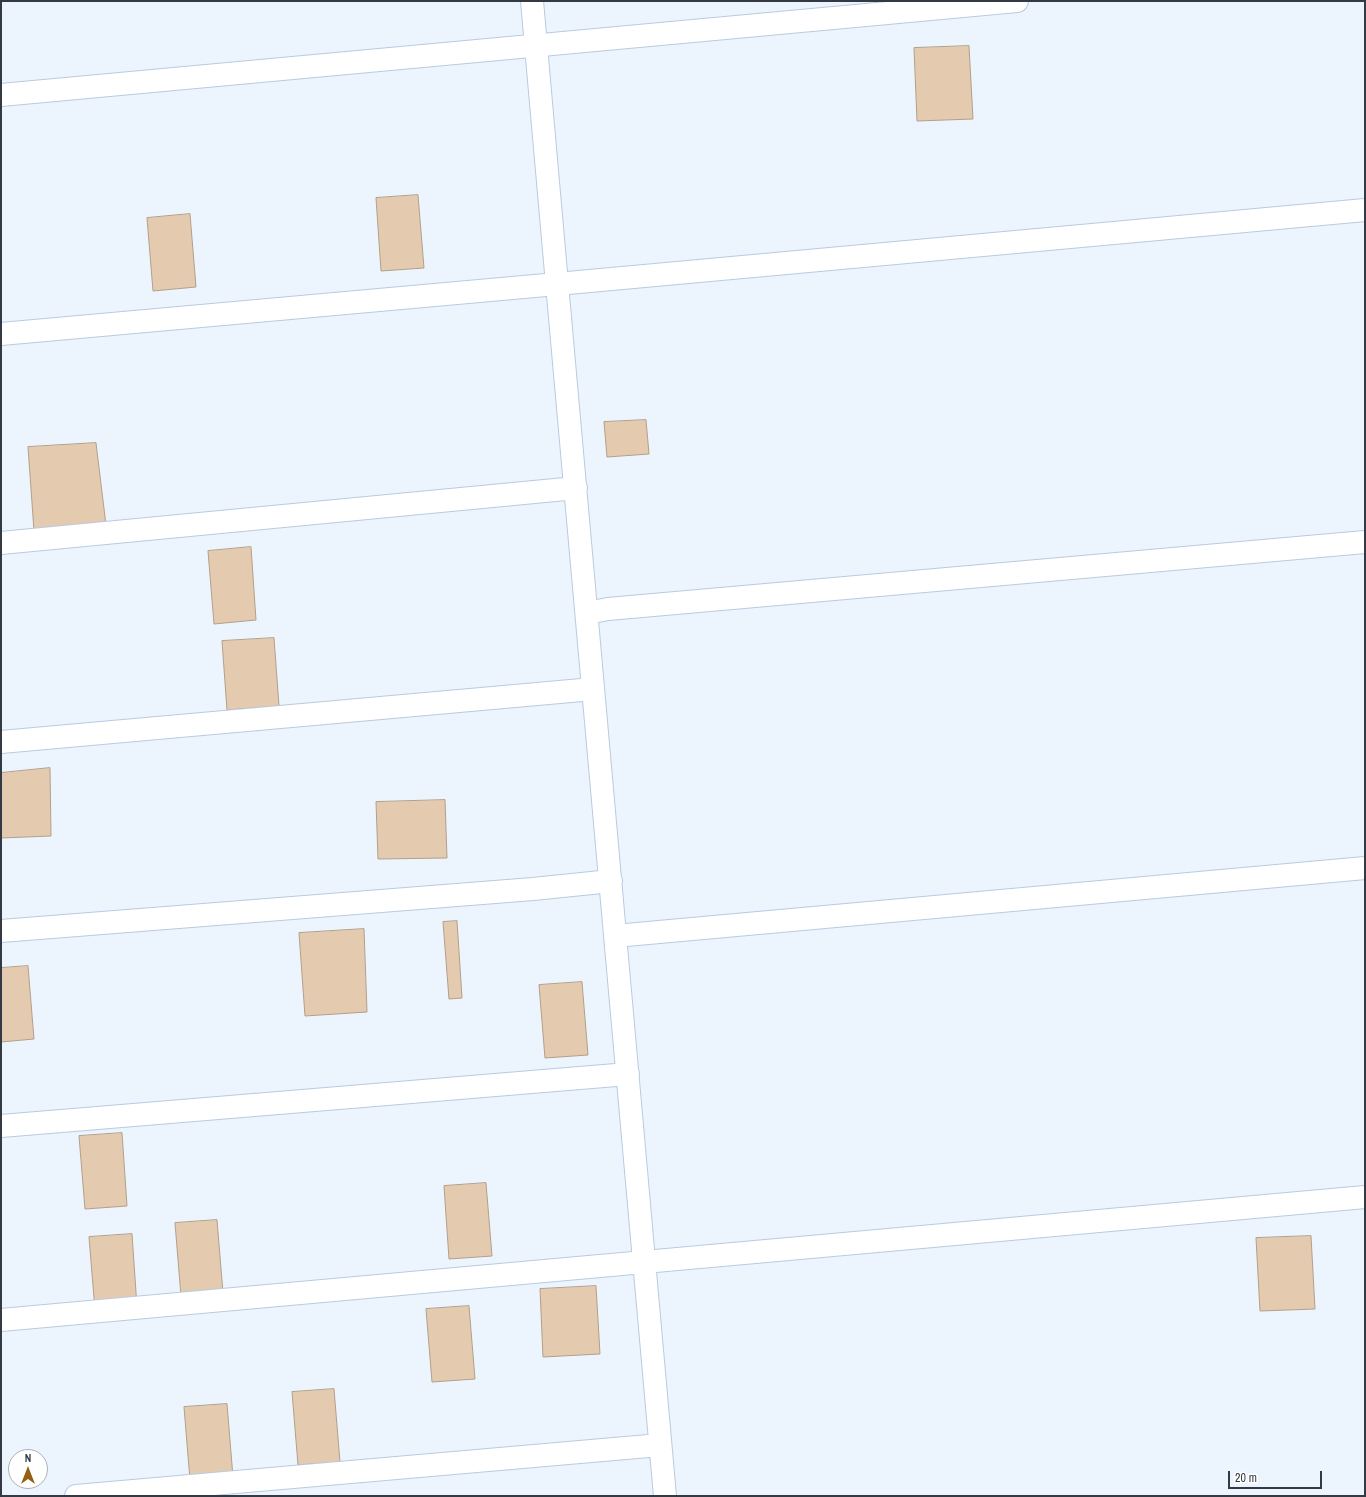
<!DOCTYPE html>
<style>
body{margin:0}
#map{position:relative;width:1366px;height:1497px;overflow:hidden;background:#ecf4fd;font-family:"Archivo Narrow",sans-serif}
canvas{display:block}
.frame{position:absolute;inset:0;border:2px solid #333a43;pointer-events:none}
.north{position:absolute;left:8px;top:1449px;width:40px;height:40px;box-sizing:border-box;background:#fff;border:1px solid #adb0b4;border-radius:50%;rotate:0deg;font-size:11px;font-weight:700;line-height:16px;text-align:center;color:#333a43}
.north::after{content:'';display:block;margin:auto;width:14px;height:18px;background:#936013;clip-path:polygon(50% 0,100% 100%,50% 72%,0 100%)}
.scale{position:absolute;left:1228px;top:1471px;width:94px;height:18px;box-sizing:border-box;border:2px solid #333a43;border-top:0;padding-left:5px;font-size:12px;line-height:14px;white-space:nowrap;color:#333a43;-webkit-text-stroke:3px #fff;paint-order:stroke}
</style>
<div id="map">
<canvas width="1366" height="1497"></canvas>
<div class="frame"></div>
<div class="north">N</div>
<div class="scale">20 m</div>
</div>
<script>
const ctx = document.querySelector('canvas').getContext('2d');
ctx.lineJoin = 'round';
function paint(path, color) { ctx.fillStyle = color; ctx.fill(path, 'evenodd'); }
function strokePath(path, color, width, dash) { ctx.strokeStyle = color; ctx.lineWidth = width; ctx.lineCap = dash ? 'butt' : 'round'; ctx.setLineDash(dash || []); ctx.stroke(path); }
const building = new Path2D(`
 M969 46 973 119 917 121 914 48Z
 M418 195 424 268 381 271 376 198Z
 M190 214 196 287 153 291 147 218Z
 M646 420 649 454 607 457 604 422Z
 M96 443 106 525 34 531 28 447Z
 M251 547 256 620 214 624 208 551Z
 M274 638 279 706 227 710 222 641Z
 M50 768 51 836 1 838V773Z
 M445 800 447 858 378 859 376 802Z
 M457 921 462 998 449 999 443 922Z
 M364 929 367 1012 305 1016 299 933Z
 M28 966 34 1039 1 1042V968Z
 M582 982 588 1055 545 1058 539 985Z
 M122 1133 127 1206 85 1209 79 1136Z
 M486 1183 492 1256 449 1259 444 1186Z
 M217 1220 223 1293 181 1296 175 1223Z
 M132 1234 137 1307 95 1310 89 1237Z
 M1311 1236 1315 1309 1260 1311 1256 1238Z
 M596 1286 600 1354 543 1357 540 1289Z
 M469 1306 475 1379 432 1382 426 1309Z
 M334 1389 340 1462 298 1465 292 1392Z
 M227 1404 233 1477 190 1480 184 1407Z`);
paint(building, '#e4cbaf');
strokePath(building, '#b29f8a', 1);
const minor = new Path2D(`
 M1 95 1017 1
 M1 334 557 284 665 1496
 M1 543 576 488
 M587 613 608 609 1365 542
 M1 742 593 689
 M1 931 533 889 611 881
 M615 936 1365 868
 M1 1126 628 1074
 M1 1320 1365 1197
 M76 1496 660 1445`);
const tertiary = new Path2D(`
 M532 1 557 284 1365 210`);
strokePath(minor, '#b9cbe1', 24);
strokePath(tertiary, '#b9cbe1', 24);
strokePath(minor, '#fff', 22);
strokePath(tertiary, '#fff', 22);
</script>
